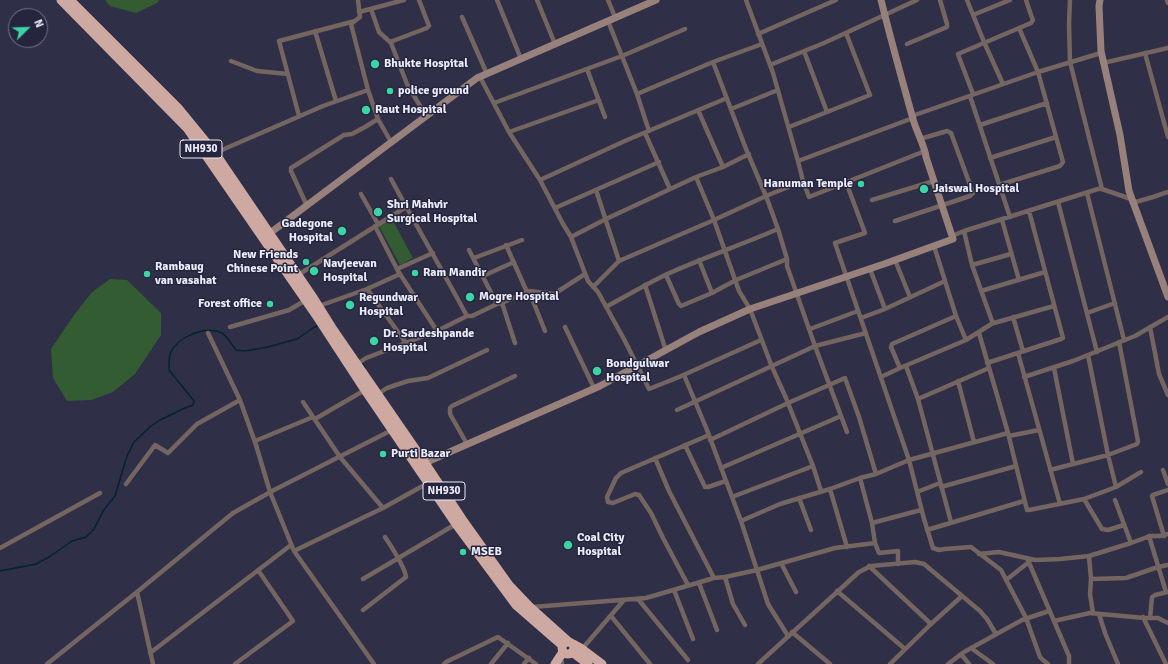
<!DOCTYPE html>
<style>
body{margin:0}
#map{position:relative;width:1168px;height:664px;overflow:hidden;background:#2f2f48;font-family:Signika,sans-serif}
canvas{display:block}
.north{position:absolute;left:8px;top:8px;width:40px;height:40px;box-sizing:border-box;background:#25253e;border:1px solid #74748a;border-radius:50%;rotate:67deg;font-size:11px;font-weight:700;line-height:16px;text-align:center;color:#eaebfb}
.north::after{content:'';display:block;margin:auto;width:14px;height:18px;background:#3ad4a5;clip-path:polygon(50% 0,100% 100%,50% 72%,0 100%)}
</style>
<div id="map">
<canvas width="1168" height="664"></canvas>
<div class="north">N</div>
</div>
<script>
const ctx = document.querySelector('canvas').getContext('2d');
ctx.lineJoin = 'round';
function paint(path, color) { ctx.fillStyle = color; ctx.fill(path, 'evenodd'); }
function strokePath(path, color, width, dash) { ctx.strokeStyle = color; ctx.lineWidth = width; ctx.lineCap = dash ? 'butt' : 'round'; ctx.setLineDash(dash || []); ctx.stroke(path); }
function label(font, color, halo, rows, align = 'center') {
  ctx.font = font + ' Signika,sans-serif'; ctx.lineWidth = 3; ctx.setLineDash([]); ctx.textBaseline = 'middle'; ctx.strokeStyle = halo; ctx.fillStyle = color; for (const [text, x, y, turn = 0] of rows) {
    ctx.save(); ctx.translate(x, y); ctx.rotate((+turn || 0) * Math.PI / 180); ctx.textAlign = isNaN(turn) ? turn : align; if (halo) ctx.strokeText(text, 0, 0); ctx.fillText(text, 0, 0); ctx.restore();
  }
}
paint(new Path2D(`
 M105 0H159L157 3 136 13 110 6Z
 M392 219 413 258 400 265 379 226Z
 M110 279 127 280 161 313V335L135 374 113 392 91 400 67 401 53 378 51 349 74 315 92 292Z`), '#335c32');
strokePath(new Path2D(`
 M361 362 365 368
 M0 571 36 564 49 557 72 541 86 537 94 529 103 511 115 496 127 456 134 442 151 426 160 420 185 408 193 405 194 401 169 370C169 365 169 359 170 354 177 337 205 325 222 333 227 336 232 345 236 350L245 351 268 347 297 339 313 328 319 325`), '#01242f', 1.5);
strokePath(new Path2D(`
 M358 0 360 17 351 24 368 90 378 119 391 142
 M497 0 521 59
 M537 0 555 44
 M608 0 615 17
 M746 0 773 73 798 161
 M967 0 984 42 1003 84
 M1070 0 1069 23 1070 62 1102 189
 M1167 0 1168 3
 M371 9 379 32 391 43 407 84 426 116
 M359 12 404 0
 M973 15 1010 0
 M462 17 487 74
 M608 21 637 94 649 131
 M315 31 336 101
 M758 34 836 0
 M390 42 427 28 429 26 419 0
 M907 44 947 27V24L940 0
 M804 51 827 112
 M1145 53 1168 137
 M231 61 257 71 288 74
 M713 62 746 149 766 196 778 229 787 259V266L815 346 847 432
 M1103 63 1168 48
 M770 65 824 43 917 0
 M587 69 605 117
 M480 77 509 132 540 180 563 224 571 237 588 281 598 292 625 341 649 389 679 377 761 340
 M637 94 713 62 762 44
 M973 94 959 57 958 54 1031 23 1033 20 1032 18 1026 0
 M970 96 1010 217
 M494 103 622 56 685 29
 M731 109 778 90
 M698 110 723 167
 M299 116 279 41 355 21
 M912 116 1038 72 1101 53
 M980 125 1047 103
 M789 127 870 95 846 33
 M509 132 599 100
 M645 133 670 189
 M215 153 323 106 368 90
 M990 158 1056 137
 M696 177 714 220 739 291 750 309 772 367 786 398 813 466 821 491
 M391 179C416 225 442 270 467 316
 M540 180 627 140 727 98
 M803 181 809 197 925 151
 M846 182 865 233 835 243 909 460 924 519 933 548 939 550 945 549 971 547 1001 570 1026 618 1040 657 1043 660 1048 664
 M999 185 1060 166 1063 162 1038 72 1019 28
 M596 190 619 261
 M1087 193 1124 340
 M361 194 378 224
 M872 200 934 181
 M1058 202 1097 352
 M1132 203 1153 197 1168 192
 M307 206 291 171V168L344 135 352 134 365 127 378 119
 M555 208 659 162
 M1002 220 1019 280
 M895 221 970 196 973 193 951 133 947 131 920 139
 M375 226 398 271 437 331
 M964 231 972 265 992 321 994 323 1054 306
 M952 236 964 231 1098 189H1102L1131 199
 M571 237 606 219 696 177 723 167 749 154
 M506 245 527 292
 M934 246 956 316 966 340
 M469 250 497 304
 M474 258 522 240
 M699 260 712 293
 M895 260 910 297
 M972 265 1011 254
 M397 269 433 253
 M870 269 885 309
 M298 275 406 207
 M666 275 679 304 681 306 712 293 736 280 787 259
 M483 276 514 262
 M645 285 666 351
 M593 287 619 261 714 220 766 196 803 181 798 161 913 118
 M367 289 406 343
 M529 291 545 331
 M981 291 1045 272
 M502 303 515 343
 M319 306 367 289 400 274
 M606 307C626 296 645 285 665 275 702 258 741 245 778 229
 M1087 313 1115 303
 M1013 317 1023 351
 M861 318 885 309 945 281
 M230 327 289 310 306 300
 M565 327 594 388
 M1150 327 1159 374 1168 395
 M810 329 858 311
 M208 333 240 400
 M979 333 1008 433 1027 510H1029L1084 499 1116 487 1141 472
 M1018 353 1060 504
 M1088 355 1108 455 1116 487
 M987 363 1061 339 1063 338 1029 211
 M357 364 366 358 437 331 467 316H472L497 304 502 303 529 291 554 294 585 274
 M906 366 918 399 951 522
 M900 368 891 347 892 344 956 316
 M1054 368 1073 464
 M684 375 707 430 741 521 780 504 830 489 860 478 876 474 909 460 1008 433
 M881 377 900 368 966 340 993 323
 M1024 377 1073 361 1135 336 1168 317
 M958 381 974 442
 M378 394 387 388 408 381 428 378 487 350
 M918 399 989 368
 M303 402 340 457 383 508
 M677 410 815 346 866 333
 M315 419 365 390
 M1009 436 1039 430
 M710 440 788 403 845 378 859 417 876 474
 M255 441 313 417
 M467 444 450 414V408L452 406 515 376
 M685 445 705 487H708L726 481
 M655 458 669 491 714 578
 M721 468 841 416
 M1050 470 1108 455 1137 444 1138 441 1119 342
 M1163 470 1168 484
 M126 484 155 445 168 453 197 424 240 400 256 445 270 492 294 551 374 664
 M941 487 1016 466
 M830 489 847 547
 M917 492 940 483
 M732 497 813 466
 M799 498 811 530
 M1084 499 1102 529 1108 530 1124 525
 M1115 500 1131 543
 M741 521 768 604 788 636
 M872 523 921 510
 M927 530 1024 501
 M1149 536 1166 592
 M1164 536 1152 496 1153 495 1168 490
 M875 543 879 553 898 551V564
 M0 548 100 493
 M294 551 383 508 428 483
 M979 554 999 552 1035 560 1060 559 1089 556 1131 543 1150 536H1161L1168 534
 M1089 556 1091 579 1090 594 1093 613
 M1027 558 1069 656V664
 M781 563 796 592
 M869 566 931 624
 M725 577 733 604 745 625
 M363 579 456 524
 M1091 579 1126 578 1158 567 1168 565
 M1006 580 1029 562
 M699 583 717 630
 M688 585 663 538 651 513 639 495 635 494 613 503 608 502 607 497 616 478 621 473 709 435
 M674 590 693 639
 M837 591 905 649
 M638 599 688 660
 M532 607 646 598 714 578 725 577 757 570 835 548 875 543 872 523 860 478
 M363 610 406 577C405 567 391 546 385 537
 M1099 614 1105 633 1118 664
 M611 616 650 664
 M1143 617 1166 664
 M1150 618 1152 597 1155 595 1168 592
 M1054 621 1090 613 1144 618H1158L1168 623
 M792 632 830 664
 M971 648 993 664
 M582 649 624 600
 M150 653 291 545
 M961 654 969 664
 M562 662V664
 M47 664 137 592
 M153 664 137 592 233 513 274 490 392 430
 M235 664 293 621 258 570
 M444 664 446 662 498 637 536 664
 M491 664 508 643
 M524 664 529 658
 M758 664 859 572 871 566 915 562 924 564 980 611 987 619 996 634
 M890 664 931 624 962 596
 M948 664 964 652 1022 620 1049 611`), '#746561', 4.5);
strokePath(new Path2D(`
 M1100 0 1099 6 1101 51 1120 135 1129 191 1168 297
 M270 233 477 78 656 0
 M420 465 600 386 699 332 750 309 884 264 953 239 926 157C925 146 916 131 913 119 902 80 891 40 881 0`), '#99817b', 7);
strokePath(new Path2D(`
 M61 0 187 128 318 318 365 390 456 524 516 605 562 645
 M71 1 179 109 215 153 312 296 332 328 425 463 462 519 509 585 530 607 569 642
 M562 648a6 6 0 1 1 12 0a6 6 0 1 1-12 0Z
 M573 644 582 649 602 664
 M572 652 588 664
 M555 664 563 652`), '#cea9a1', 9);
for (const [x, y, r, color] of [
 [375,64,5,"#3ad4a5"],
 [390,91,4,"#3ad4a5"],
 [366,110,5,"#3ad4a5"],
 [861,184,4,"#3ad4a5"],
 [924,189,5,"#3ad4a5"],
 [378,212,5,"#3ad4a5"],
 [342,231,5,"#3ad4a5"],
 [306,262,4,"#3ad4a5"],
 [314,271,5,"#3ad4a5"],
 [415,273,4,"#3ad4a5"],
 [147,274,4,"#3ad4a5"],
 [470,297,5,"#3ad4a5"],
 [270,304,4,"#3ad4a5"],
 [350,305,5,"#3ad4a5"],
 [374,341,5,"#3ad4a5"],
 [597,371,5,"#3ad4a5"],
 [383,454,4,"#3ad4a5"],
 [568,545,5,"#3ad4a5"],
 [463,552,4,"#3ad4a5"]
]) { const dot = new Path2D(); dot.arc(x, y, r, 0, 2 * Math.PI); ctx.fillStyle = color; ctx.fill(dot); strokePath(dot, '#25253e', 1.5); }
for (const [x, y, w] of [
 [201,149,42],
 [444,491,42]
]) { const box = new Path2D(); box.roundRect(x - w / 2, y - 9, w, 18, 3); ctx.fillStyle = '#25253e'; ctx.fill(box); strokePath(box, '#eaebfb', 1); }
label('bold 11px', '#eaebfb', null, [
 ["NH930",201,149],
 ["NH930",444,491]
]);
label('bold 12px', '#eaebfb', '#25253e', [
 ["Bhukte Hospital",384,64],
 ["police ground",398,91],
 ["Raut Hospital",375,110],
 ["Hanuman Temple",853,184,"right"],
 ["Jaiswal Hospital",933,189],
 ["Shri Mahvir",387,205],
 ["Surgical Hospital",387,219],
 ["Gadegone",333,224,"right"],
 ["Hospital",333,238,"right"],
 ["New Friends",298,255,"right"],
 ["Chinese Point",298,269,"right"],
 ["Navjeevan",323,264],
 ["Hospital",323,278],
 ["Rambaug",155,267],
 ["van vasahat",155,281],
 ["Ram Mandir",423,273],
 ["Mogre Hospital",479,297],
 ["Regundwar",359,298],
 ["Hospital",359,312],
 ["Forest office",262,304,"right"],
 ["Dr. Sardeshpande",383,334],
 ["Hospital",383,348],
 ["Bondgulwar",606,364],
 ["Hospital",606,378],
 ["Purti Bazar",391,454],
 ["Coal City",577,538],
 ["Hospital",577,552],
 ["MSEB",471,552]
], 'left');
</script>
